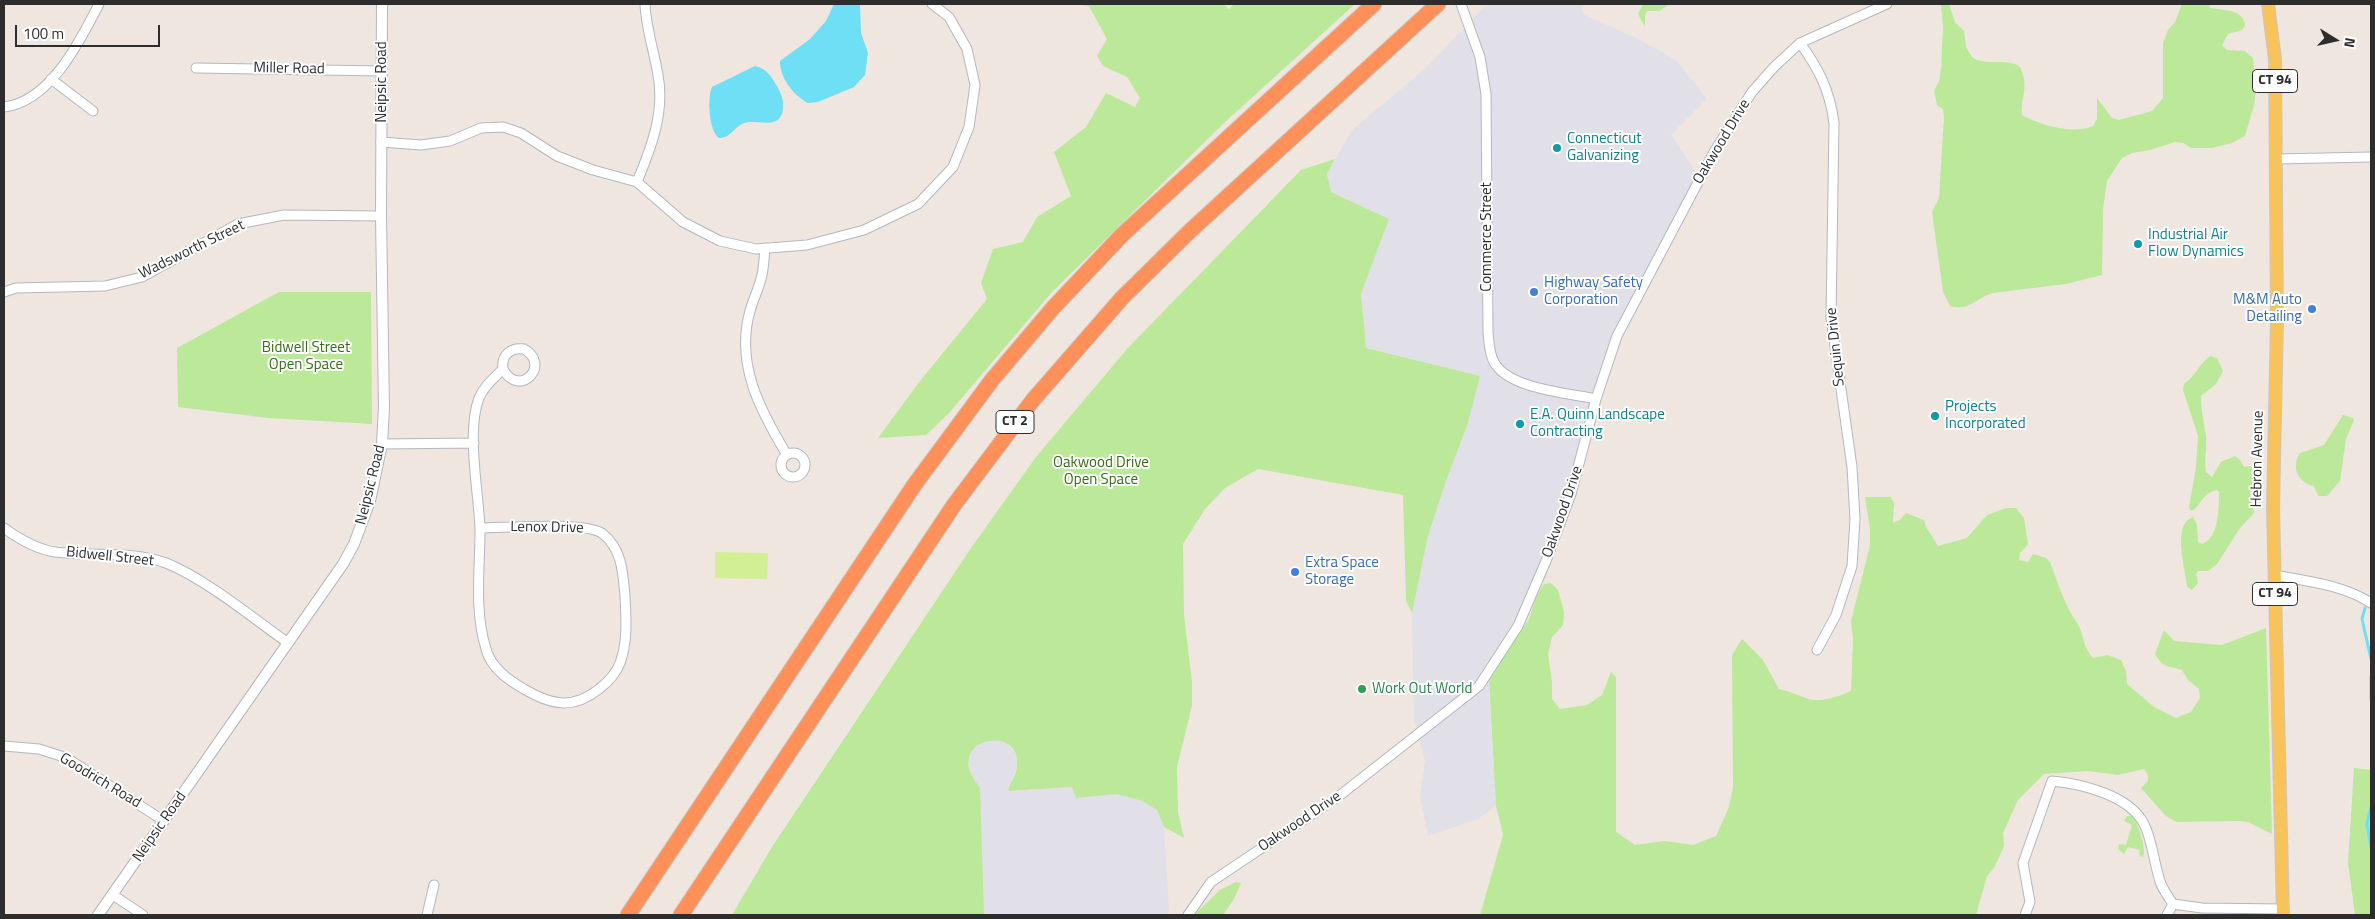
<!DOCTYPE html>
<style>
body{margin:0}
#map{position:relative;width:2375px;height:919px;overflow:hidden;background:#efe6df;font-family:"Titillium Web",sans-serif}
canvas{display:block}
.frame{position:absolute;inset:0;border:5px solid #2d2d2d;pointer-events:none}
.north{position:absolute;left:2310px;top:15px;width:50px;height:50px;-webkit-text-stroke:4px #fff;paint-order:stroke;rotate:100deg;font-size:14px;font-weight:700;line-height:20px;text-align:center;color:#2d2d2d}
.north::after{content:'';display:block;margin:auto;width:18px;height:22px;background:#2d2d2d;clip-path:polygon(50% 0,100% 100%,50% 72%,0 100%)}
.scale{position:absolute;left:15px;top:25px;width:145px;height:22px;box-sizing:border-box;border:2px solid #2d2d2d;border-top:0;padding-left:6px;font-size:15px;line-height:18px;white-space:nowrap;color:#2d2d2d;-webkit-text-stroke:4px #fff;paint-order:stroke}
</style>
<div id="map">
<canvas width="2375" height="919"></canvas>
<div class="frame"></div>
<div class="north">N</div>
<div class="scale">100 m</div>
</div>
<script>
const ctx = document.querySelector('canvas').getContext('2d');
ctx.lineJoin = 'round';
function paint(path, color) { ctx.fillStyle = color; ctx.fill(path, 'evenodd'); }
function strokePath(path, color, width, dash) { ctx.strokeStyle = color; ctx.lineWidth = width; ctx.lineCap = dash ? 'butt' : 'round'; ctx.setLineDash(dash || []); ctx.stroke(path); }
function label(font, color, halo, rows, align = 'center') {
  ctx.font = font + ' "Titillium Web",sans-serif'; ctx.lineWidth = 4; ctx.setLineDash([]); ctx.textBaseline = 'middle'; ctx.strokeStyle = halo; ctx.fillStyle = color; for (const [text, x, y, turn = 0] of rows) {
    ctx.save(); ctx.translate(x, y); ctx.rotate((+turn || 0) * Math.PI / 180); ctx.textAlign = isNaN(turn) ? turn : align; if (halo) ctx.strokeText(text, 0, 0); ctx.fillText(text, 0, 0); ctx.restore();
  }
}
paint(new Path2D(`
 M1487 4H1581L1583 14 1640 40 1677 61 1707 99 1671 135 1700 178 1617 336 1571 494 1518 626 1488 672 1496 806 1478 819 1428 836 1420 796 1425 761 1414 720 1412 613 1428 536 1446 481 1468 423 1480 376 1366 348 1361 294 1389 219 1331 192 1327 174 1352 130 1426 68Z
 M999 739 1007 743 1015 753 1018 763 1008 791 1073 787 1076 798 1117 794 1142 801 1157 810 1164 827 1169 912 1166 915H984L972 777 968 761 971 751 978 745 985 740Z`), '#e1dfe7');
paint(new Path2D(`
 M1076 4H1223L1229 9 1234 4H1355L1224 123 1052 292 949 413 926 435 878 438 920 381 987 299 981 283 993 249 1023 242 1037 217 1071 196 1054 152 1086 127 1106 93 1135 107 1140 98 1127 77 1103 66 1097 56 1107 39 1089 6Z
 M1643 4H1669L1660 11H1647L1645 16V27L1638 14Z
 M1941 4H1949L1955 22 1964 31 1966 47 1972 57C1987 67 2006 57 2020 67 2030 89 2020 96 2022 115 2040 125 2073 135 2093 126L2097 119V98L2112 118 2119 120 2152 111 2163 98V43L2168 30 2175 22 2182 4H2209L2210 8C2223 10 2244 9 2245 26L2242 30 2228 34 2222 45 2227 50 2245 51 2253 58 2256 91 2254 105 2245 136 2232 143 2212 148H2191L2183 143 2175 142 2150 150 2132 153 2122 158 2107 181 2103 209 2102 275 2066 284 1993 293C1977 297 1969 312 1950 306L1943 292 1932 212 1939 198 1944 117 1943 109 1937 105 1934 91 1939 81 1941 70 1943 27Z
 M1335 159 1327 174 1331 192 1389 219 1361 294 1366 348 1480 376 1468 423 1446 481 1428 536 1412 613 1406 601 1403 495 1258 469 1225 488 1205 509 1183 544 1184 615 1192 682V706L1177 767 1178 812 1184 838 1164 827 1157 810 1142 801 1117 794 1076 798 1072 787 1008 791C1010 782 1017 775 1017 765 1021 728 958 735 970 771 972 777 976 783 980 788L984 915H732L772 847 971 548 1036 457 1127 349 1301 170Z
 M279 292H371L372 424 268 418 178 407 177 348Z
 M2210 356 2217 358 2223 371 2216 384 2201 396C2201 410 2204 423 2206 436 2207 448 2204 460 2206 472L2212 477 2221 462 2235 456 2240 460 2244 467 2249 466 2255 469 2256 478 2250 492 2254 513 2240 528 2217 564 2208 571H2198L2196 574 2198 583 2192 590 2187 587C2186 570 2171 524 2193 517L2197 525 2198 542 2202 544C2219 538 2219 508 2219 492L2217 490C2205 492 2202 501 2195 509L2191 511 2189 508 2196 467 2198 436 2183 390 2184 384C2195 377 2199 364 2210 356Z
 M2343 415 2353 418 2354 420 2346 439 2340 481 2327 496H2318L2314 486C2297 483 2291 466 2300 453L2324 445Z
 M1865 497H1891L1894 503 1893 523 1900 520 1906 513 1924 520 1926 527 1938 546 1967 538 1987 515 2006 508H2016L2024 518 2028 544 2020 553 2019 560 2028 562 2033 554 2046 558 2050 562C2058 583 2064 604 2077 623 2085 635 2082 647 2093 658L2107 655 2121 660 2126 671 2127 684 2154 707 2176 718 2191 712 2200 698 2199 689 2188 680 2182 670C2167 665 2164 669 2155 654L2164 630 2174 641 2222 645 2266 628 2272 834 2248 822 2239 821 2177 822 2166 816 2141 788 2148 781V775L2144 769 2118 775 2088 771 2044 774 2018 800 2003 833 2004 846 1994 868 1987 876 1976 915H1480L1503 835 1496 806 1489 679 1529 619 1537 595 1544 584 1551 583 1558 590 1564 612 1563 625 1552 637 1548 654 1552 682V699L1560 709 1587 705 1602 695 1611 672 1616 677V832L1635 845 1665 841 1693 845 1716 836 1729 807 1733 787 1732 655 1742 639 1763 660 1779 689C1790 691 1799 696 1809 699 1822 703 1839 696 1851 691L1853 639 1851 621 1870 545V529Z
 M2354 768 2371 770V915H2355L2348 863Z
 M2127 816H2132C2138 822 2147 851 2143 857L2139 855 2140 850 2128 847 2124 854 2118 849 2119 844 2126 845 2132 825 2124 821Z
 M1236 882 1241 883 1234 899 1223 915H1194L1220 890Z`), '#bce899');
paint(new Path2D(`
 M715 552 768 553 767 579 715 578Z`), '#d2ef94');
paint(new Path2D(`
 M834 4H860L861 33 868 53 865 75 854 87 818 102 808 103C793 95 780 78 780 61L810 39 826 21Z
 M755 66C767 69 771 76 777 86 781 93 784 101 783 108 781 133 754 117 742 124 734 128 729 139 719 138 709 131 707 99 712 87Z`), '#6edff5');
strokePath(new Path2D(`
 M2365 608 2362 619 2371 659
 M2371 677V699
 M2371 806 2367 824 2371 848`), '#6edff5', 3);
const minor = new Path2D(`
 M1461 4 1480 57 1486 94 1488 332C1489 342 1489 353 1494 362 1508 389 1569 393 1596 399
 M1800 43C1819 69 1830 91 1834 123L1831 318 1852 467 1855 519 1852 566 1836 615 1817 650
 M196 68 382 71
 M51 79 93 111
 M4 107C50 102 80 41 99 4
 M381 142 421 145 450 141 481 128 503 127 521 133 557 156 593 170 637 182 683 222 720 241 756 249 807 245 864 230 918 204 953 167 969 127 975 85 967 49 949 17 932 4
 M2275 159 2371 157
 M637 182C651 148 665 113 658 75 654 51 646 28 645 4
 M765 248C764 258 764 269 761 279 758 290 753 300 750 311 735 364 760 410 787 455
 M4 292 16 288 105 286 142 277 238 224 284 215 381 216
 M382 444 474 443
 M781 465a12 12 0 1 1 24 0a12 12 0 1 1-24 0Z
 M4 528C19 539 36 549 55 552 91 557 132 550 166 563 204 578 253 618 288 643
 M480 528C504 528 587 521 603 534 622 549 623 573 625 596 626 618 628 641 620 663 616 673 607 683 599 689 573 710 551 705 524 689 508 680 491 668 486 649 474 610 480 570 480 530 479 493 466 432 479 398 484 386 494 378 503 369 501 355 511 347 524 349 552 365 519 399 503 369
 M2274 575C2307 581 2343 585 2371 603
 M4 746 39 749 67 758 164 821
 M113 895 143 915
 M2173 904 2202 908 2283 909
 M427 915 434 885
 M1188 915 1211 882 1339 796 1479 686 1518 626 1546 561 1571 494 1596 399 1617 336 1714 152 1752 92 1774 67 1800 43 1887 4
 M2025 915 2030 902 2023 863 2052 781C2082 784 2129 795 2144 824 2153 842 2154 865 2161 884 2164 891 2169 898 2173 904L2167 915`);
const tertiary = new Path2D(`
 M98 915 343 564 354 544 370 501 382 444 384 408 381 216 382 4`);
const primary = new Path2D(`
 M2268 4 2275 59 2277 320 2273 508 2283 915`);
const motorway = new Path2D(`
 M628 915 915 484 992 380 1053 308 1122 235 1374 4
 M681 915 954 505 1033 400 1122 298 1190 231 1438 4`);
strokePath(minor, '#b3b7c1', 11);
strokePath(tertiary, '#b3b7c1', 12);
strokePath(primary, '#c8c8c8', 14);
strokePath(motorway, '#c8c8c8', 17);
strokePath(minor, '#fff', 9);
strokePath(tertiary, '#fff', 10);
strokePath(primary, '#f8c35b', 12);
strokePath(motorway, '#ff905a', 15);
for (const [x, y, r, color] of [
 [1557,148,5,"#0f9aa8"],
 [2138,244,5,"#0f9aa8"],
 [1534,292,5,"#3f7fe0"],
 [2312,309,5,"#3f7fe0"],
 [1935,416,5,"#0f9aa8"],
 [1520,424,5,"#0f9aa8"],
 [1295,572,5,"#3f7fe0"],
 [1362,689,5,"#2e9e5b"]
]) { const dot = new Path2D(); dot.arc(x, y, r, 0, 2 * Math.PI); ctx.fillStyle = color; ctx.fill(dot); strokePath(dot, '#fff', 2); }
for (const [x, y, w] of [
 [2275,81,45],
 [1015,422,38],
 [2275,594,45]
]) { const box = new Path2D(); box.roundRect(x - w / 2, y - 11.5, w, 23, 4); ctx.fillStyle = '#fff'; ctx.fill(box); strokePath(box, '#2d2d2d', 1); }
label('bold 14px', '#2d2d2d', null, [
 ["CT 94",2275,81],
 ["CT 2",1015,422],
 ["CT 94",2275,594]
]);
label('15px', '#2d2d2d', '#fff', [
 ["Miller Road",289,69,1],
 ["Neipsic Road",382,82,-90],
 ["Oakwood Drive",1722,142,-59],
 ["Commerce Street",1487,237,-90],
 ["Wadsworth Street",192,250,-26],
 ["Sequin Drive",1836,347,-96],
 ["Hebron Avenue",2258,459,-89],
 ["Neipsic Road",371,485,-76],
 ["Oakwood Drive",1563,512,-71],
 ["Lenox Drive",547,528,1],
 ["Bidwell Street",110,557,6],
 ["Goodrich Road",100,781,31],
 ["Oakwood Drive",1300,822,-34],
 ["Neipsic Road",160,827,-55]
]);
label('15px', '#0d838f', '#fff', [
 ["Connecticut",1567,139],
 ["Galvanizing",1567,156],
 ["Industrial Air",2148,235],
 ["Flow Dynamics",2148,252],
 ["Projects",1945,407],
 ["Incorporated",1945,424],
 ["E.A. Quinn Landscape",1530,415],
 ["Contracting",1530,432]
], 'left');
label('15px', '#366cbe', '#fff', [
 ["Highway Safety",1544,283],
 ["Corporation",1544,300],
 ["M&M Auto",2302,300,"right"],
 ["Detailing",2302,317,"right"],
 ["Extra Space",1305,563],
 ["Storage",1305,580]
], 'left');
label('15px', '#336f17', '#fff', [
 ["Bidwell Street",306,348],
 ["Open Space",306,365],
 ["Oakwood Drive",1101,463],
 ["Open Space",1101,480]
]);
label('15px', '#27864d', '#fff', [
 ["Work Out World",1372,689]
], 'left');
</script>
